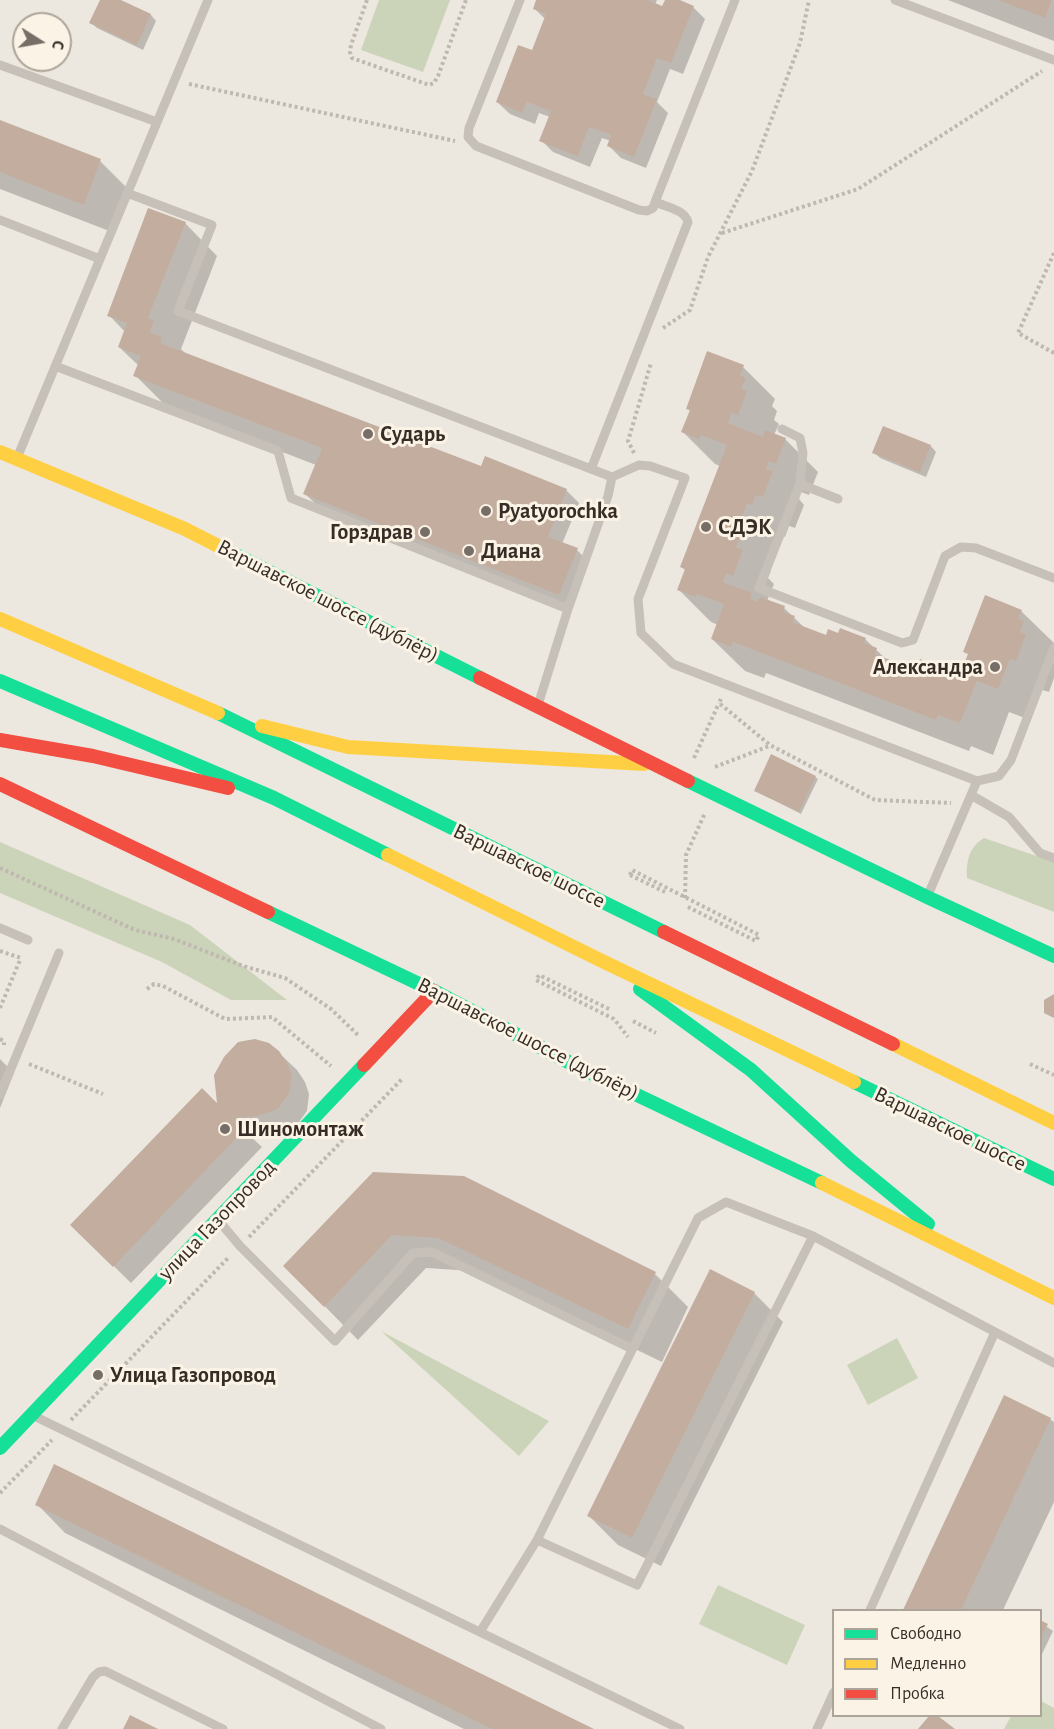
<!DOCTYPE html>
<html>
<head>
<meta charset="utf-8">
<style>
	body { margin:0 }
	#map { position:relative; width:1054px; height:1729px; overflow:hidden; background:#ede8df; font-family:"Alegreya Sans",sans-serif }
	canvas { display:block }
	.legend { position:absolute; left:832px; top:1609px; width:210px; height:108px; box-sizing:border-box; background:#fbf3e5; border:2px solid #ada499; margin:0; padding:8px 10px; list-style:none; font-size:18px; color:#372d26 }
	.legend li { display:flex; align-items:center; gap:12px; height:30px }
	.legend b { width:30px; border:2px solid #ada499 }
	.north { position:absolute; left:12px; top:12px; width:60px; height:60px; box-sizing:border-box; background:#fbf3e5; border:2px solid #ada499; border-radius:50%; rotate:101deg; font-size:16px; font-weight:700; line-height:24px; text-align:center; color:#372d26 }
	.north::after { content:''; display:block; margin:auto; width:21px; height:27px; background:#776e67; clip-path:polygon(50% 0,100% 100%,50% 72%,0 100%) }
</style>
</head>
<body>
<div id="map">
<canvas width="1054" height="1729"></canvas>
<ul class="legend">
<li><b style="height:8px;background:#16e098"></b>Свободно</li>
<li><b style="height:8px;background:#ffcf43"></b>Медленно</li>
<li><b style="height:8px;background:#f24e42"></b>Пробка</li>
</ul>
<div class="north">С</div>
</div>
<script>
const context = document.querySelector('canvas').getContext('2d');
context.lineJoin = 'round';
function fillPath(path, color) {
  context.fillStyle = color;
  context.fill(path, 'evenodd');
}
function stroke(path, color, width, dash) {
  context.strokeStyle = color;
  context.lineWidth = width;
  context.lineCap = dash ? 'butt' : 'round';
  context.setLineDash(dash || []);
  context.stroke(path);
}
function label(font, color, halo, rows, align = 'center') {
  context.font = font + ' "Alegreya Sans",sans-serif';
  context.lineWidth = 6;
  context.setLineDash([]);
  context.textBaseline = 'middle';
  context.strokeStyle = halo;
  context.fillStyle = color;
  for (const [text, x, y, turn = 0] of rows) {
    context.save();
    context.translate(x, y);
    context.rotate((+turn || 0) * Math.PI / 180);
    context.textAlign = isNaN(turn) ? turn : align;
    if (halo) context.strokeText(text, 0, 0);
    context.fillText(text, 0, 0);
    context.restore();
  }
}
fillPath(new Path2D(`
	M 379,0 L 450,0 L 423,72 L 361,50 Z
	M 984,838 L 1054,862 L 1054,912 L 967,878 C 966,861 969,847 984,838 Z
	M 0,842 L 190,925 L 287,1000 L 231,1000 L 162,962 L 0,893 Z
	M 381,1331 L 549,1421 L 519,1456 Z
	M 897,1338 L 918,1378 L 868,1405 L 847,1365 Z
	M 718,1585 L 805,1625 L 787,1665 L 699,1624 Z
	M 1041,1701 L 1054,1708 L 1054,1729 L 1004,1729 L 1011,1716 L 1040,1716 Z`), '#cbd4b8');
fillPath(new Path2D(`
	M 101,0 L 118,0 L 151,15 L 156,21 L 143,50 L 97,28 L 91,22 Z
	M 538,0 L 657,0 L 655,5 L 663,8 L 666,0 L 675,0 L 693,7 L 705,19 L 683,74 L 670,69 L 657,102 L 668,113 L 646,168 L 621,158 L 609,146 L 611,141 L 602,138 L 590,167 L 553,152 L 541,140 L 550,117 L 539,113 L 535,124 L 510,114 L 497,102 L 533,52 L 546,20 L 534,8 Z
	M 948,0 L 1054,0 L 1054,41 Z
	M 0,122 L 100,161 L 129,190 L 112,232 L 0,189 Z
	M 185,223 L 217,256 L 181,349 L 186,354 L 482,468 L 566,490 L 579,503 L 562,544 L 577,550 L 589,562 L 572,607 L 318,506 L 305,494 L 316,465 L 168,408 L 135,375 L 139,366 L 119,347 L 125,332 L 109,315 Z
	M 743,367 L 775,399 L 772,406 L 777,411 L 774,420 L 779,424 L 774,435 L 785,439 L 818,472 L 809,495 L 801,492 L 799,499 L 804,505 L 795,528 L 789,526 L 785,537 L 780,535 L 767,567 L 771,571 L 768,578 L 774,584 L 767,601 L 784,608 L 806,629 L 826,637 L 839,635 L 865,639 L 888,661 L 906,668 L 961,676 L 969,655 L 965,651 L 1021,611 L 1054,643 L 1051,650 L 1054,664 L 1054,678 L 1049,692 L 1042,690 L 1030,720 L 1009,712 L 993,755 L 971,746 L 969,751 L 766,673 L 764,678 L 745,671 L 712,639 L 718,625 L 711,622 L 679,590 L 686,571 L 682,567 L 720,466 L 715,464 L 683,432 L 691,412 L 687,408 Z
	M 884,428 L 931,446 L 936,452 L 926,477 L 880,458 L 874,452 Z
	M 815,777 L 818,779 L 801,814 L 756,791 Z
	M 278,1052 L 297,1070 L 305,1082 L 309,1094 L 307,1111 L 296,1126 L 275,1134 L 249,1135 L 262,1147 L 131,1283 L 72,1225 L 219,1107 Z
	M 0,1059 L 14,1073 L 0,1108 Z
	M 373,1174 L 655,1274 L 688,1307 L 662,1362 L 473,1271 L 426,1268 L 358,1340 L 285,1266 Z
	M 754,1293 L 783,1322 L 661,1566 L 618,1545 L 589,1516 Z
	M 1004,1397 L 1050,1419 L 1054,1422 L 1054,1502 L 1003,1610 L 905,1610 Z
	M 37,1504 L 590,1729 L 464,1729 L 65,1533 Z
	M 1040,1622 L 1053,1631 L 1042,1654 L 1040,1654 Z`), '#0003');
fillPath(new Path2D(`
	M 100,0 L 121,0 L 151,14 L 137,45 L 89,23 Z
	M 536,0 L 648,0 L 662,6 L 665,0 L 680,0 L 694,6 L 671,63 L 657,58 L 643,94 L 657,99 L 634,157 L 607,146 L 611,135 L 589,127 L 578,156 L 556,148 L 539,141 L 551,111 L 527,102 L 522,113 L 496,102 L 518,45 L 532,50 L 546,14 L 533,9 Z
	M 998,0 L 1052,0 L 1045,18 Z
	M 0,120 L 101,159 L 84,205 L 0,172 Z
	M 148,208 L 186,222 L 148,318 L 154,320 L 150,332 L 162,337 L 160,343 L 481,466 L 485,456 L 567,489 L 548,537 L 578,548 L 559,595 L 303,494 L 322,448 L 133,376 L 141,356 L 118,347 L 127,323 L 107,316 Z
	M 707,351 L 744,365 L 740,375 L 746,378 L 741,389 L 747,391 L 738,415 L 732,413 L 728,423 L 763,437 L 765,430 L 786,438 L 776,464 L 769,461 L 766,469 L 773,471 L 763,497 L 756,495 L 752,505 L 747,504 L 735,535 L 740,537 L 736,547 L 743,550 L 733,576 L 726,573 L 723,582 L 752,593 L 750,599 L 758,602 L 760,597 L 785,606 L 783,612 L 795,616 L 792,622 L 826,635 L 828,629 L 838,633 L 840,628 L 866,638 L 864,643 L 877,648 L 875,654 L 905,666 L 908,660 L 918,663 L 920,659 L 960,674 L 968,654 L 963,652 L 985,595 L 1022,610 L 1018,619 L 1024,621 L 1020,632 L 1026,634 L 1016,661 L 1010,659 L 998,689 L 977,681 L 960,723 L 938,715 L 936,720 L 733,642 L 731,647 L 711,639 L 724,604 L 697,594 L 696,597 L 677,590 L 685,569 L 680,567 L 727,445 L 701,435 L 699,439 L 681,432 L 690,410 L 686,409 Z
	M 883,426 L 931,445 L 920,472 L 872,453 Z
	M 771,754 L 816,776 L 799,812 L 754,791 Z
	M 1054,994 L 1054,1018 L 1044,1013 L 1044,1000 Z
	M 255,1039 L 269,1043 L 279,1051 L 287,1063 L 292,1075 L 289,1093 L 278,1109 L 257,1116 L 234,1118 L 245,1129 L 113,1267 L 70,1225 L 202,1088 L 217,1103 L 214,1075 L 224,1057 L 238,1042 Z
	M 373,1172 L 464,1176 L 656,1272 L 628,1329 L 438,1238 L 392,1235 L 324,1307 L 283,1266 Z
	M 710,1269 L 755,1292 L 632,1538 L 587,1516 Z
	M 1004,1395 L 1051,1418 L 961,1610 L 903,1610 Z
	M 54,1464 L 594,1729 L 492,1729 L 35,1505 Z
	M 1040,1620 L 1048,1624 L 1040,1640 Z
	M 130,1715 L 158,1729 L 123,1729 Z
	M 929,1716 L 938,1716 L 955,1729 L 918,1729 Z`), '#c2ad9f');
stroke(new Path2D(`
	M 367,0 L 351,45 L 350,52 L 352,58 L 429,85 L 434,83 L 438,76 L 466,0
	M 189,84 L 455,141
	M 722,233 L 858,189 L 1042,71
	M 1054,253 L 1018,333 L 1054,353
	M 663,328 L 690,310 L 708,257 L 752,171 L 800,43 L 809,0
	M 634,453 L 628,441 L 651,363
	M 721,699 L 719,703 L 770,745 L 875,800 L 951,803
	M 694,758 L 719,703
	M 715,767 L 769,746
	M 0,868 L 135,930 L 174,939 L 243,966 L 285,978 L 331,1009 L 359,1036
	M 630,875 L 632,870 L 759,935 L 756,941 L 688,907
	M 630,875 L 665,892
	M 685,898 L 686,855 L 705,813
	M 0,951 L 21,958
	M 147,989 L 154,984 L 163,986 L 225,1019 L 272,1017 L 331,1066
	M 0,1008 L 20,960
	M 609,1009 L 539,975 L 536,980 L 614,1019 L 628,1037
	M 633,1021 L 656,1033
	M 0,1039 L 4,1041 L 4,1045
	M 29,1064 L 103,1094
	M 1030,1064 L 1054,1075
	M 249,1237 L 402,1079
	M 71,1420 L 229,1257
	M 0,1493 L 52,1440`), '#bfb8b0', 4, [3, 3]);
stroke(new Path2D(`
	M 520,0 L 469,128 L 468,137 L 476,146 L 639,210 L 647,211 L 653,208 L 655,202 L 735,0
	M 895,0 L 1054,60
	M 0,65 L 157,122
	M 127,193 L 212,225 L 178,311 L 612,477 L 639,465 L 650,466 L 685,478 L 638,599 L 641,633 L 673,664 L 977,781 L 928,895
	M 0,220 L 100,259
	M 55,366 L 278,451 L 291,498 L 568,609 L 538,705
	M 782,429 L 800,438 L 803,453 L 800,484
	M 17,458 L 208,0
	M 591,469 L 688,222 C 685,210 667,207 655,202
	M 838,499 L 800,484 L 759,588 L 902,643 L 913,640 L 945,556 L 961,547 L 976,548 L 1054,578
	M 568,609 L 608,496 L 612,477
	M 977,781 L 999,776 L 1011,760 L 1054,648
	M 971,795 L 1009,817 L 1040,853 L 1054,858
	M 0,928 L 28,940
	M 0,1095 L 59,953
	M 219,1221 L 240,1246 L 335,1341 L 413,1253 L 432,1252 L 632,1349
	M 34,1416 L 680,1729
	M 0,1529 L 381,1729
	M 537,1540 L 637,1585 L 813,1236
	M 870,1610 L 995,1332
	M 480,1632 L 537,1540 L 698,1218 L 726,1202 L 813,1236 L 1054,1363
	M 62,1729 L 93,1677 L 99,1672 L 105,1671 L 223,1729
	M 817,1729 L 834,1692`), '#c6c0b8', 9);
stroke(new Path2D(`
	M 228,551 L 480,678
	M 0,681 L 274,798 L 388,855
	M 218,713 L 664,932
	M 688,781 L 927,897 L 1054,956
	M 268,912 L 434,991 L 576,1066 L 822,1183
	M 640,989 L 751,1070 L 851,1161 L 928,1224
	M 854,1082 L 1054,1179
	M 0,1448 L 364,1065`), '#16e098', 14);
stroke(new Path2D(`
	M 0,452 L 185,529 L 228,551
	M 0,619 L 218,713
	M 262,726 L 348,747 L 644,764
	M 388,855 L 600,960 L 854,1082
	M 893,1044 L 1054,1123
	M 822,1183 L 1054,1298`), '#ffcf43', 14);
stroke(new Path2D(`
	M 480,678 L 688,781
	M 0,740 L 93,756 L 228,788
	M 0,784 L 268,912
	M 664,932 L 893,1044
	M 364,1065 L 434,991`), '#f24e42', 14);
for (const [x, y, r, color] of [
	[368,434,6,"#776e67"],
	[486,511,6,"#776e67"],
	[706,527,6,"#776e67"],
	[425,532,6,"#776e67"],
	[469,551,6,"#776e67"],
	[995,667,6,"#776e67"],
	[225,1129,6,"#776e67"],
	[98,1375,6,"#776e67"]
]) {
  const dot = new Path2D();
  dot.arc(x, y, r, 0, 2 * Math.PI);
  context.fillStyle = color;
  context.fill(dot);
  stroke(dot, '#fbf3e5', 2);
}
label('bold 22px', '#372d26', '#fbf3e5', [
	["Сударь",380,434],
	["Pyatyorochka",498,511],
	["СДЭК",718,527],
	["Горздрав",413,532,"right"],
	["Диана",481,551],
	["Александра",983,667,"right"],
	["Шиномонтаж",237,1129],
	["Улица Газопровод",110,1375]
], 'left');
label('22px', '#372d26', '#fbf3e5', [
	["Варшавское шоссе (дублёр)",328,601,27],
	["Варшавское шоссе",529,866,26],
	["Варшавское шоссе (дублёр)",528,1039,27],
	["Варшавское шоссе",950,1129,26],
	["улица Газопровод",217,1220,-46]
]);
</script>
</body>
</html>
